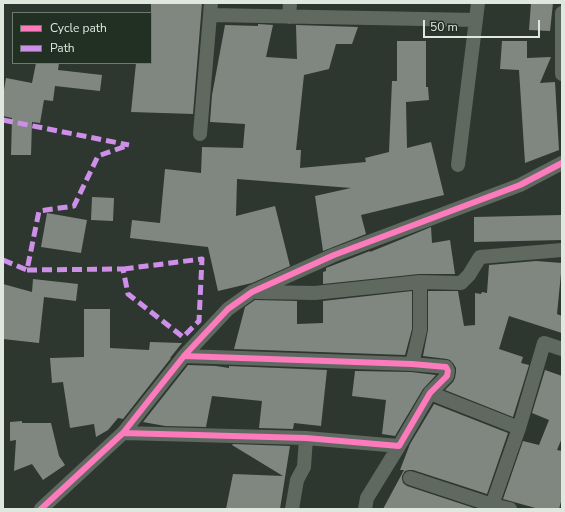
<!DOCTYPE html>
<html>
<head>
<meta charset="utf-8">
<style>
	body { margin:0 }
	#map { position:relative; width:565px; height:512px; overflow:hidden; background:#2e3630; font-family:"Nunito Sans",sans-serif }
	canvas { display:block }
	.frame { position:absolute; inset:0; border:4px solid #dfe8df; pointer-events:none }
	.legend { position:absolute; left:12px; top:12px; width:140px; height:52px; box-sizing:border-box; background:#223023; border:1px solid #6e7a6e; margin:0; padding:5px 7px; list-style:none; font-size:12px; color:#dfe8df }
	.legend li { display:flex; align-items:center; gap:8px; height:20px }
	.legend b { width:20px; border:1px solid #6e7a6e }
	.scale { position:absolute; left:423px; top:20px; width:117px; height:18px; box-sizing:border-box; border:2px solid #dfe8df; border-top:0; padding-left:5px; font-size:12px; line-height:14px; white-space:nowrap; color:#dfe8df; -webkit-text-stroke:3px #223023; paint-order:stroke }
</style>
</head>
<body>
<div id="map">
<canvas width="565" height="512"></canvas>
<div class="frame"></div>
<ul class="legend">
<li><b style="height:5px;background:#fd7abc"></b>Cycle path</li>
<li><b style="height:5px;background:#ce8fe9"></b>Path</li>
</ul>
<div class="scale">50 m</div>
</div>
<script>
const context = document.querySelector('canvas').getContext('2d');
context.lineJoin = 'round';
function fillPath(path, color) {
  context.fillStyle = color;
  context.fill(path, 'evenodd');
}
function stroke(path, color, width, dash) {
  context.strokeStyle = color;
  context.lineWidth = width;
  context.lineCap = dash ? 'butt' : 'round';
  context.setLineDash(dash || []);
  context.stroke(path);
}
fillPath(new Path2D(`
	M 151,3 L 202,3 L 193,114 L 131,112 L 136,63 L 151,63 Z
	M 531,3 L 553,3 L 550,31 L 529,30 Z
	M 258,24 L 273,25 L 266,57 L 297,59 L 296,25 L 358,27 L 352,44 L 336,44 L 329,69 L 304,75 L 296,150 L 301,150 L 300,168 L 366,162 L 365,158 L 389,152 L 392,81 L 397,81 L 397,41 L 426,41 L 426,87 L 428,87 L 429,100 L 406,102 L 407,148 L 431,142 L 444,195 L 361,215 L 366,234 L 323,251 L 315,196 L 351,188 L 237,179 L 236,216 L 275,206 L 290,266 L 252,283 L 218,291 L 208,247 L 130,238 L 132,220 L 160,223 L 165,169 L 201,173 L 202,147 L 243,148 L 245,124 L 210,122 L 212,95 L 225,25 L 258,26 Z
	M 502,41 L 527,41 L 527,58 L 551,57 L 540,83 L 555,82 L 559,150 L 525,163 L 519,70 L 500,69 Z
	M 36,63 L 59,63 L 58,70 L 102,75 L 100,91 L 55,86 L 53,101 L 44,100 L 40,123 L 32,122 L 31,155 L 11,155 L 12,118 L 3,116 L 3,96 L 6,78 L 32,83 Z
	M 92,197 L 114,198 L 113,221 L 91,220 Z
	M 47,213 L 87,220 L 81,253 L 41,247 Z
	M 562,215 L 562,240 L 474,242 L 474,217 Z
	M 431,227 L 432,243 L 450,240 L 455,274 L 419,274 L 323,284 L 323,272 L 326,271 L 326,268 L 370,251 L 370,252 L 402,239 Z
	M 536,261 L 562,263 L 557,314 L 562,316 L 562,333 L 509,316 L 499,349 L 523,357 L 521,363 L 529,365 L 513,417 L 445,390 L 453,382 L 455,378 L 456,372 L 456,368 L 453,363 L 450,360 L 447,359 L 423,356 L 428,330 L 428,291 L 458,291 L 464,326 L 475,325 L 475,293 L 481,294 L 482,292 L 487,293 L 489,265 Z
	M 33,279 L 78,284 L 76,301 L 44,297 L 39,343 L 3,339 L 3,284 L 32,292 Z
	M 412,291 L 412,329 L 405,355 L 234,349 L 245,307 L 255,300 L 297,301 L 297,324 L 323,323 L 323,301 Z
	M 84,309 L 110,309 L 110,348 L 149,350 L 150,342 L 182,343 L 170,358 L 171,358 L 123,419 L 118,418 L 108,430 L 96,437 L 94,424 L 70,428 L 63,382 L 52,383 L 50,358 L 84,357 Z
	M 188,365 L 216,366 L 229,368 L 229,366 L 327,370 L 321,426 L 294,423 L 293,429 L 259,428 L 262,401 L 212,396 L 206,427 L 165,426 L 143,422 Z
	M 545,370 L 562,376 L 562,386 L 560,394 L 561,390 L 562,390 L 562,438 L 557,450 L 562,451 L 562,498 L 559,509 L 539,509 L 503,499 L 523,441 L 539,445 L 549,420 L 532,413 Z
	M 355,371 L 411,372 L 436,375 L 423,389 L 395,436 L 382,434 L 386,400 L 352,396 Z
	M 434,404 L 508,433 L 487,494 L 413,470 L 409,470 L 405,471 L 402,476 L 402,479 L 403,483 L 407,486 L 477,509 L 383,509 L 404,470 L 400,470 L 410,444 Z
	M 22,421 L 22,423 L 51,423 L 59,456 L 65,465 L 43,480 L 32,464 L 14,471 L 16,440 L 10,441 L 10,422 Z
	M 233,444 L 290,446 L 280,509 L 226,509 L 233,474 L 283,476 L 232,445 Z`), '#808781');
stroke(new Path2D(`
	M 562,13 L 562,74
	M 210,15 L 476,20
	M 289,17 L 290,3
	M 200,134 L 211,3
	M 458,165 L 478,3
	M 420,282 L 461,283 L 469,275 L 480,257 L 562,250
	M 256,292 L 315,293 L 420,282 L 420,330 L 412,364
	M 519,428 L 544,343 L 562,349
	M 123,433 L 306,438 L 399,446 L 430,393 L 447,376 L 448,371 L 446,367 L 412,364 L 184,356
	M 410,478 L 492,505 L 519,428 L 430,393
	M 492,505 L 510,509
	M 41,509 L 123,433 L 184,356 L 228,309 L 252,292 L 334,255 L 520,185 L 562,163
	M 292,509 L 297,480 L 304,467 L 306,438
	M 365,509 L 367,498 L 399,446`), '#5f6960', 14);
stroke(new Path2D(`
	M 3,120 L 129,145
	M 3,260 L 27,270 L 39,211 L 74,206 L 98,156 L 129,145
	M 27,270 L 123,269 L 128,294 L 183,337 L 199,321 L 202,259 L 123,269`), '#ce8fe9', 5, [10, 5]);
stroke(new Path2D(`
	M 123,433 L 306,438 L 399,446 L 430,393 L 447,376 L 448,371 L 446,367 L 412,364 L 184,356
	M 41,509 L 123,433 L 184,356 L 228,309 L 252,292 L 334,255 L 520,185 L 562,163`), '#fd7abc', 6);
</script>
</body>
</html>
